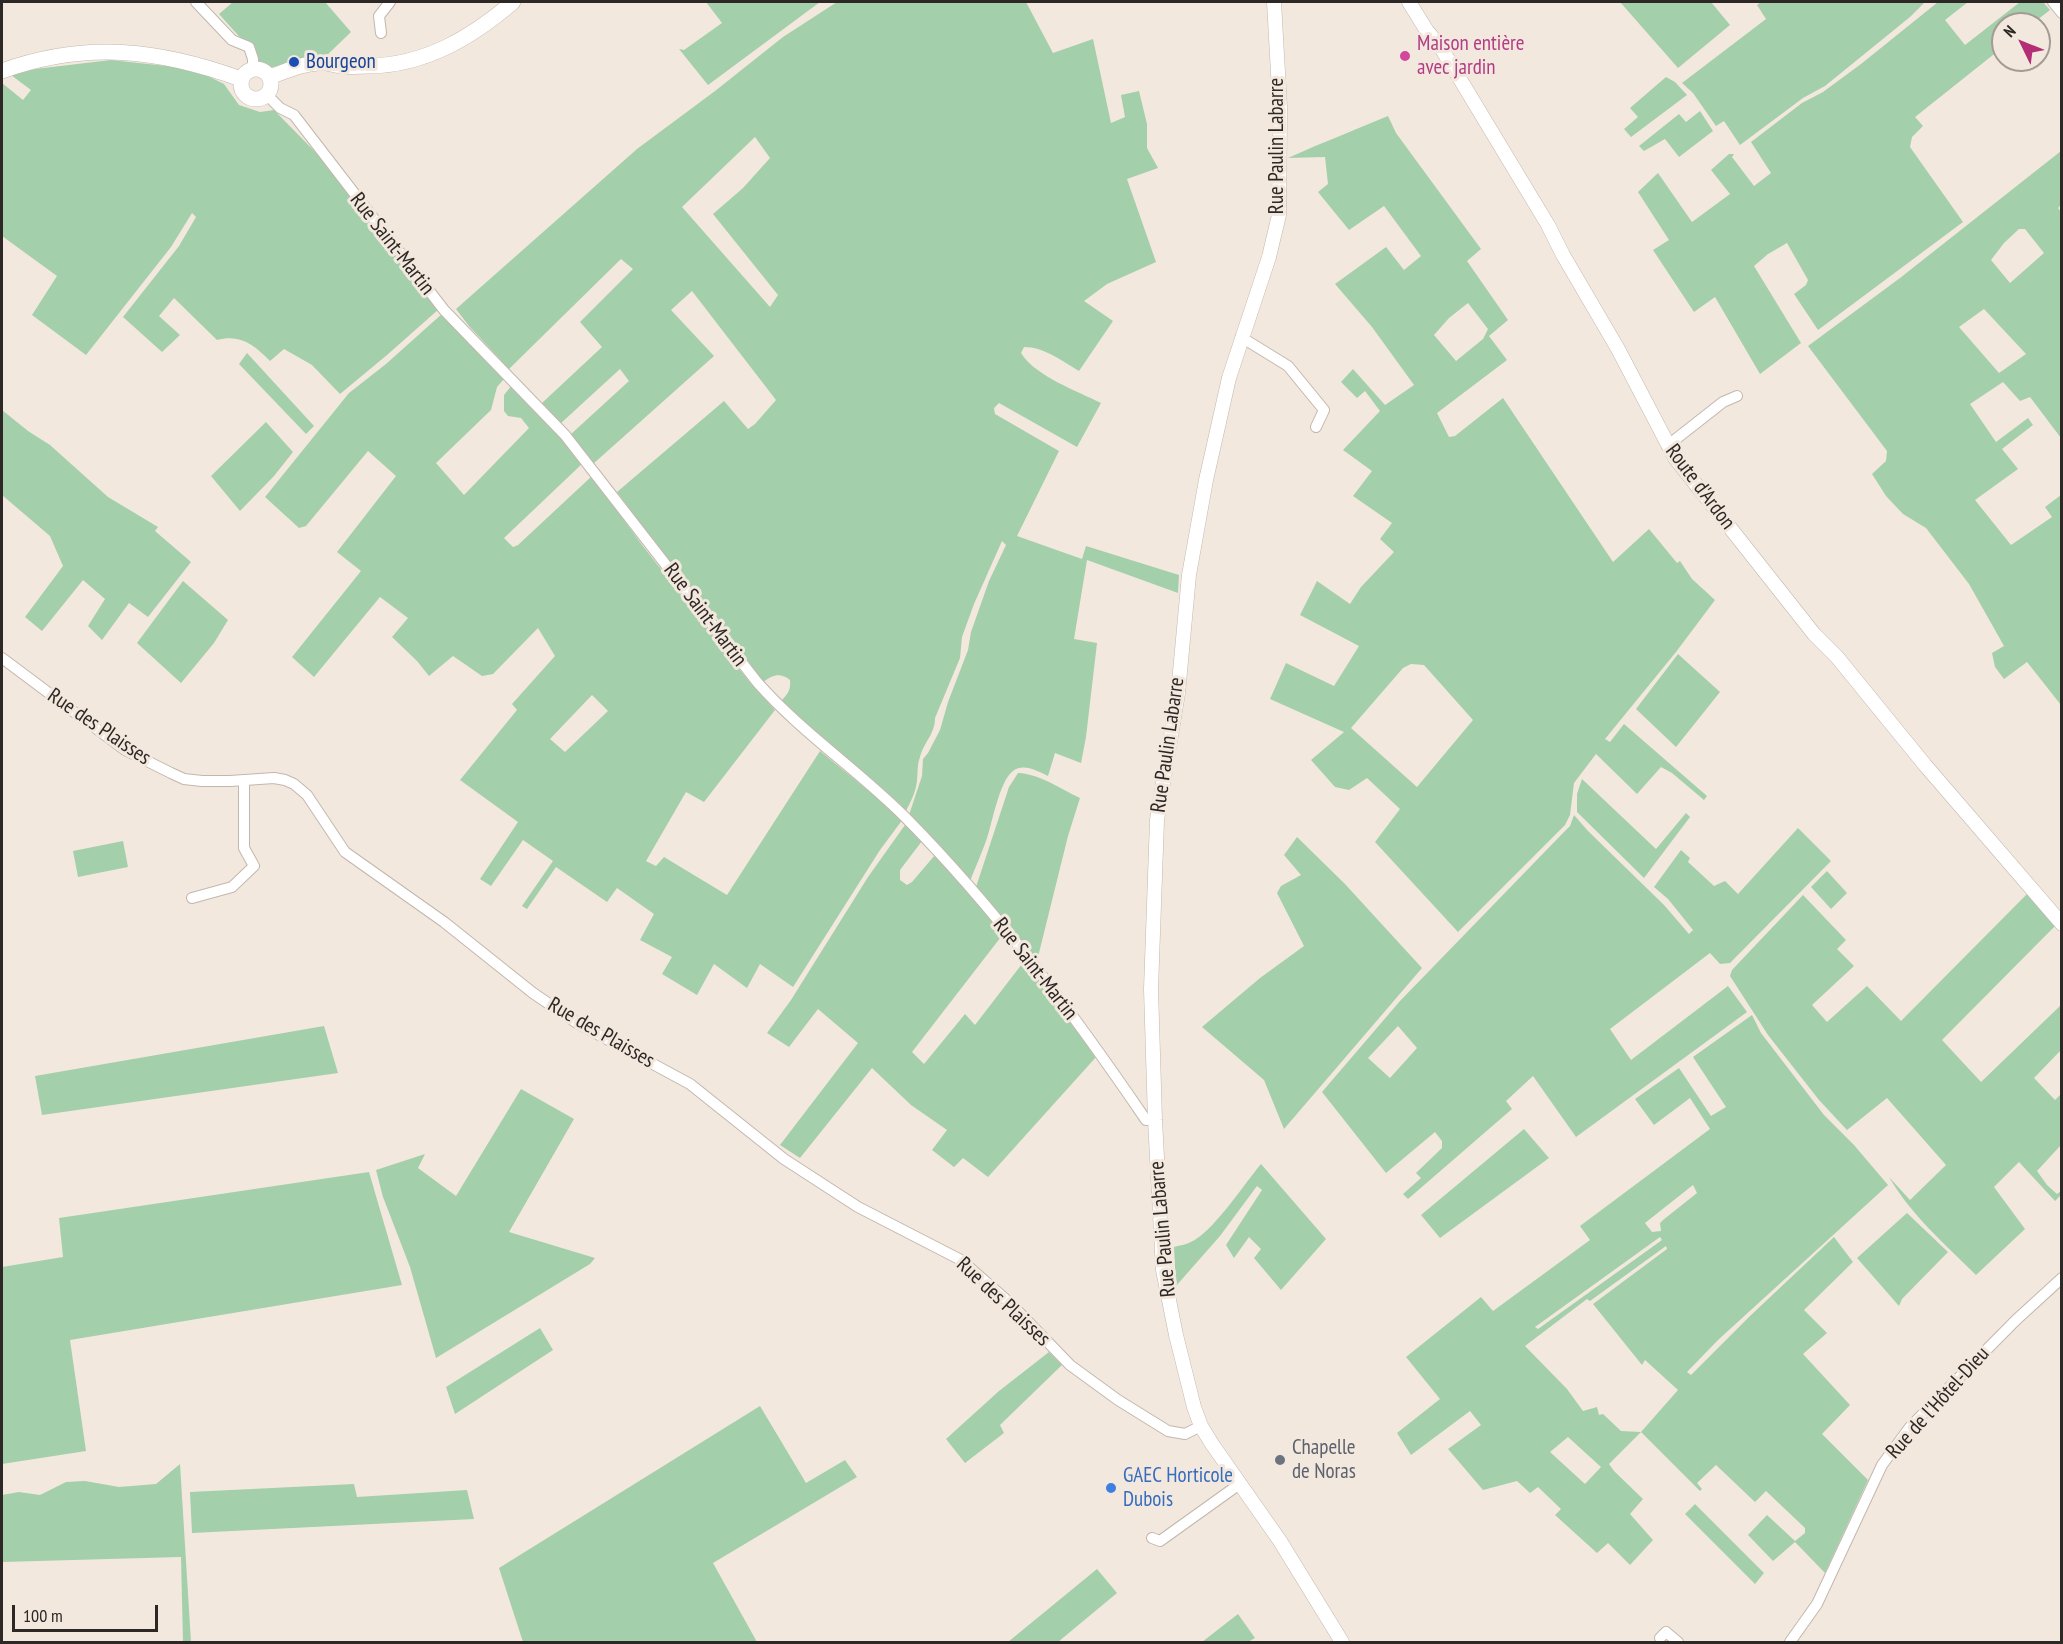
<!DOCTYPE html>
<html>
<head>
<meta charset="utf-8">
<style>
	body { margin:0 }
	#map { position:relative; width:2063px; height:1644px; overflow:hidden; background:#f3e8de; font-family:"PT Sans Narrow",sans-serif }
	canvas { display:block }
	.frame { position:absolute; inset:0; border:3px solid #2d2825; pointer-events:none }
	.north { position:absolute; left:1991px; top:12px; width:60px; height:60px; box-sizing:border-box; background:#f3e8de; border:2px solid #a49b94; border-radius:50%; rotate:313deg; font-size:16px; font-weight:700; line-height:24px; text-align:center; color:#2d2825 }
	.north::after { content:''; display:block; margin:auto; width:21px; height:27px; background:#b32e74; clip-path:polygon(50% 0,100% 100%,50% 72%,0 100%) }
	.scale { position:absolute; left:12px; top:1605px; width:146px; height:27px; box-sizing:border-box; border:3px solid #2d2825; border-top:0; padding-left:8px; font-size:18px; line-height:21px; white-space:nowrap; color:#2d2825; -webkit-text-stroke:4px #f3e8de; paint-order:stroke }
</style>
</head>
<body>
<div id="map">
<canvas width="2063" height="1644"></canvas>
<div class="frame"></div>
<div class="north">N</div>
<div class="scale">100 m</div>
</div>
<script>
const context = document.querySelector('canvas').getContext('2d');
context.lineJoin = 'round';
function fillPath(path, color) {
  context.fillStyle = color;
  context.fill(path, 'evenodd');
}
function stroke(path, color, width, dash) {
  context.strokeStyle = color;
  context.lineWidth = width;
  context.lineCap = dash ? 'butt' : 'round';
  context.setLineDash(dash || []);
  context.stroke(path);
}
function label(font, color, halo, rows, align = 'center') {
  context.font = font + ' "PT Sans Narrow",sans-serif';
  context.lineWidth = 6;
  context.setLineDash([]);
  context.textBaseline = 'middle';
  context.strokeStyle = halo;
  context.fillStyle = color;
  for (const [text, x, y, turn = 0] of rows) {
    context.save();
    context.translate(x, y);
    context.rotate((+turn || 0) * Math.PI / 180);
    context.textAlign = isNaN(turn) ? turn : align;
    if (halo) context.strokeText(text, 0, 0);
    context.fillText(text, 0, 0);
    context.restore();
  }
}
fillPath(new Path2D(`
	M 233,2 L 325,2 L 351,32 L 322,60 L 266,68 L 253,63 L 245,43 L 219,14 Z
	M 706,2 L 820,2 L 708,85 L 679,49 L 684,50 L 722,23 Z
	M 837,2 L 1026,2 L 1053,53 L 1093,39 L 1111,123 L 1125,117 L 1121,95 L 1139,91 L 1147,124 L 1147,148 L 1158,168 L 1127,179 L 1156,262 L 1107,284 L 1084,301 L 1113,321 L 1079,371 C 1062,361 1044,347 1024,347 L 1021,353 C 1035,376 1077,391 1101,403 L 1077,447 L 999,403 L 994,408 L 995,414 L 1059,451 L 1017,536 L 1082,559 L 1086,546 L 1179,575 L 1178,593 L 1087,560 L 1074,639 L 1097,643 L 1086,737 L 1081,763 L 1055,753 L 1048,776 C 1037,771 1024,763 1013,771 C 999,781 992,825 986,841 C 981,855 975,868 970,881 L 909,815 L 922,776 L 923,759 L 928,753 L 940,730 L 948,702 L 968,650 L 971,632 L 989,581 L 1006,545 L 1002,541 L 974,604 L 962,637 L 960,658 L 935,718 C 935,734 924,742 920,757 C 917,765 918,772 917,780 C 916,792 911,801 906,811 L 780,702 C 788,694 791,690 790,680 C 780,672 773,675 763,682 L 715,615 L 690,590 L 617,492 L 724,401 L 748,429 L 755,424 L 776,400 L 692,291 L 671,310 L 714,356 L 593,464 L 570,435 L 629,381 L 620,369 L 560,424 L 542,403 L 602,347 L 580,322 L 633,269 L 621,259 L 509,369 L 469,326 L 456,309 L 637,149 L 715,91 L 783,37 ZM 755,137 L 770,158 L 743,188 L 713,214 L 778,295 L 770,307 L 682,207 Z
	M 1620,2 L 1711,2 L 1730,25 L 1678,68 Z
	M 1761,2 L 1925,2 L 1910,17 L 1825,86 L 1803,98 L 1740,145 L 1724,121 L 1716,126 L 1693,93 L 1682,83 L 1766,19 L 1757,5 Z
	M 1938,2 L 1968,2 L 1945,20 L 1965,45 L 2020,2 L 2043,2 L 2050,10 L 2032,24 L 2003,24 L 2003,47 L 1915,117 L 1923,126 L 1912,137 L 1910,147 L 1963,222 L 1818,330 L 1794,294 L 1806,285 L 1808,280 L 1787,243 L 1768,254 L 1754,266 L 1801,343 L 1760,374 L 1715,297 L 1694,312 L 1653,250 L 1669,240 L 1638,192 L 1658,173 L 1692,222 L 1730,194 L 1711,170 L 1729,154 L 1734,154 L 1732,157 L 1754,186 L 1771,173 L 1751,142 L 1802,103 L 1823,92 L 1861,64 Z
	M 111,60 L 176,67 L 206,75 L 224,84 L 239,105 L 260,112 L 274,110 L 326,163 L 439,309 L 387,355 L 340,394 L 312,365 L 284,349 L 270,361 C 254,345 241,334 217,340 L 174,298 L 159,316 L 180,335 L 162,352 L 123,317 L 179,246 L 196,217 L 192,213 L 171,247 L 86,355 L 32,315 L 57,276 L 2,236 L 2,83 L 23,100 L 31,90 L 11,75 L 27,70 Z
	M 1666,77 L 1675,82 L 1687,95 L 1631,137 L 1624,129 L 1638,117 L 1630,108 Z
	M 1700,111 L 1713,131 L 1679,157 L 1665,139 L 1644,151 L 1639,146 L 1679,114 L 1686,122 Z
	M 1388,116 L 1396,133 L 1481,249 L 1467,261 L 1508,320 L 1489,336 L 1507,360 L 1437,413 L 1449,437 L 1455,436 L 1503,398 L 1613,562 L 1649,529 L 1677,563 L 1680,561 L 1692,579 L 1715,600 L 1676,652 L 1605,739 L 1610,742 L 1624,724 L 1707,796 L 1704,800 L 1672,773 L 1661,767 L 1637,794 L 1596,754 L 1574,783 L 1570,815 L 1565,825 L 1458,932 L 1375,842 L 1400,809 L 1367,778 L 1349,790 L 1335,787 L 1311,760 L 1344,732 L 1270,699 L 1286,663 L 1334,686 L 1359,646 L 1300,615 L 1317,581 L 1350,604 L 1361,587 L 1394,552 L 1380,539 L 1392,523 L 1353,496 L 1372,471 L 1343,450 L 1380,411 L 1365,391 L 1357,398 L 1341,382 L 1353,369 L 1385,405 L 1414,385 L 1372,327 L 1335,284 L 1386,247 L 1404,270 L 1421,256 L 1384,206 L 1349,230 L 1318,192 L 1328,184 L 1325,157 L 1288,158 C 1321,143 1355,130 1388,116 ZM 1468,303 L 1488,329 L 1483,339 L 1456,361 L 1434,335 L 1449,318 ZM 1411,664 L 1424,665 L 1473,720 L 1417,787 L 1351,728 L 1403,668 Z
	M 2061,151 L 2061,205 L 2058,208 L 2062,213 L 2061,438 L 2030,397 L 2020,401 L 2003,382 L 1970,404 L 1996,442 L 2028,418 L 2033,425 L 2002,449 L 2018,469 L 1975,500 L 2011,545 L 2052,517 L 2045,507 L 2061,495 L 2061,705 L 2027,662 L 2004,679 L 1995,667 L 1992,653 L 2004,646 L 1969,584 L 1926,528 L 1903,514 L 1886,496 L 1872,474 L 1886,461 L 1887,451 L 1808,346 L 1900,278 ZM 2019,229 L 2025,229 L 2044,253 L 2010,283 L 1991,260 L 2004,243 ZM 1984,309 L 2026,354 L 1999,373 L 1959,327 Z
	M 443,313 L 504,379 L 497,387 L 491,410 L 436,463 L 464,495 L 529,428 L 521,418 L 508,416 L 504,411 L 504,395 L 512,385 L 583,463 L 504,538 L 513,547 L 518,545 L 592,476 L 642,545 L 751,684 L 775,710 L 704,802 L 686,792 L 646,861 L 656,866 L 664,857 L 727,895 L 820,751 L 903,819 L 880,850 L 793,987 L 760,964 L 747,988 L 714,964 L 697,995 L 662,974 L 672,957 L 640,940 L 654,914 L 617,888 L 607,902 L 556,867 L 527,909 L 522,906 L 553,861 L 523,840 L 491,886 L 480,879 L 518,822 L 460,780 L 517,710 L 512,704 L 555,656 L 538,628 L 493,674 L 482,676 L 453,656 L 429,676 L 417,661 L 392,637 L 408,618 L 380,597 L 314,677 L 292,657 L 361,571 L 337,552 L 396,476 L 368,451 L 306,526 L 299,528 L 265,497 L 349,393 L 386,364 ZM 592,695 L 608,711 L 565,752 L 550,739 Z
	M 247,353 L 314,426 L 306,434 L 239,364 Z
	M 2,410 L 28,431 L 50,445 L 108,497 L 158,527 L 155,531 L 191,562 L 148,617 L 129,603 L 102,640 L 88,626 L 105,599 L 83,580 L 42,631 L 25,617 L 63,566 L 50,536 L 2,495 Z
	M 266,422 L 293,452 L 274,476 L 240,511 L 211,476 Z
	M 183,581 L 228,620 L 214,643 L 181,683 L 137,643 Z
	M 1678,654 L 1720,692 L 1676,747 L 1636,709 Z
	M 1018,773 C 1040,774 1061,789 1080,798 L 1068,836 L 1037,961 L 976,887 L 1009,787 Z
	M 1582,779 L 1656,849 L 1686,813 L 1690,817 L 1644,878 L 1577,812 L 1577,794 Z
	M 1574,815 L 1588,831 L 1664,905 L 1689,934 L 1693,930 L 1668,899 L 1654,887 L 1681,850 L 1690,858 L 1688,862 L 1714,886 L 1725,881 L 1738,894 L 1798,828 L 1831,861 L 1730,963 L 1720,964 L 1710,953 L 1610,1029 L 1631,1060 L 1728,986 L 1747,1012 L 1576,1137 L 1533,1076 L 1506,1101 L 1512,1109 L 1408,1199 L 1403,1194 L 1421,1178 L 1416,1173 L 1442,1148 L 1442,1141 L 1435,1132 L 1386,1173 L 1322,1092 L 1400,1001 L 1563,833 L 1570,826 ZM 1398,1026 L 1417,1048 L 1390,1078 L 1368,1058 Z
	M 905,825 L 922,841 L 900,870 L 900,880 L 907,885 L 912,882 L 935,855 L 1004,933 L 912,1052 L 924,1064 L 965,1014 L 975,1025 L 1025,960 L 1097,1056 L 988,1177 L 963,1158 L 954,1167 L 932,1150 L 947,1130 L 911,1105 L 872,1068 L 800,1158 L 780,1145 L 858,1043 L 818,1009 L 789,1047 L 767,1033 L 791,1000 L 868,877 Z
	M 1297,837 L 1344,883 L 1422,968 L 1284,1129 L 1264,1080 L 1202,1027 L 1260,978 L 1304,946 L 1277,893 L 1281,886 L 1301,875 L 1284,855 Z
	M 123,841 L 128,867 L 78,877 L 73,851 Z
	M 1827,871 L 1847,893 L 1831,909 L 1811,887 Z
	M 2027,894 L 2055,926 L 1942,1040 L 1981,1082 L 2061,1005 L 2061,1050 L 2034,1078 L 2055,1100 L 2061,1094 L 2061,1145 L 2037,1171 L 2047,1185 L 2057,1194 L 2061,1191 L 2061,1195 L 2055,1201 L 2019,1162 L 1994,1187 L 2025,1229 L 1976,1275 C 1945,1244 1911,1215 1889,1177 L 1910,1200 L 1946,1165 L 1887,1098 L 1847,1130 L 1819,1100 L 1768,1035 L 1730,976 L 1732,970 L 1803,895 L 1846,940 L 1837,949 L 1854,966 L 1812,1005 L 1827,1022 L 1867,986 L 1901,1021 Z
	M 1752,1015 L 1761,1033 L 1824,1115 L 1854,1145 L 1888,1185 L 1718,1340 L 1687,1372 L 1691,1375 L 1750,1316 L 1834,1237 L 1853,1262 L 1804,1310 L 1827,1333 L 1803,1354 L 1850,1405 L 1822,1434 L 1868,1480 L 1825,1573 L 1795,1542 L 1773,1561 L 1748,1535 L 1767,1515 L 1795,1541 L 1805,1533 L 1805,1528 L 1766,1491 L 1755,1502 L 1716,1465 L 1697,1483 L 1702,1489 L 1700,1491 L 1641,1432 L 1609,1464 L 1614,1471 L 1643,1499 L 1630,1514 L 1653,1540 L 1630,1565 L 1608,1543 L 1597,1553 L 1555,1515 L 1561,1509 L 1538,1487 L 1530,1493 L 1517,1481 L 1483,1490 L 1448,1449 L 1481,1425 L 1470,1411 L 1411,1455 L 1397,1433 L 1440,1399 L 1406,1357 L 1481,1297 L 1493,1311 L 1590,1240 L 1580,1226 L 1710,1129 L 1690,1098 L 1654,1125 L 1635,1099 L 1679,1068 L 1711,1116 L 1726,1107 L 1693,1057 ZM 1693,1185 L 1697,1193 L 1663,1220 L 1660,1223 L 1661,1231 L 1652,1232 L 1645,1223 ZM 1660,1237 L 1662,1240 L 1538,1329 L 1535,1327 ZM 1666,1246 L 1667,1249 L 1593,1304 L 1642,1365 L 1645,1360 L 1678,1390 L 1641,1432 L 1621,1431 L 1603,1414 L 1599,1415 L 1597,1407 L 1583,1411 L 1567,1389 L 1525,1346 L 1587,1299 L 1590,1301 ZM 1568,1437 L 1601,1467 L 1585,1484 L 1550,1452 Z
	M 324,1026 L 338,1073 L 42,1115 L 35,1076 Z
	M 521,1089 L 574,1119 L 509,1232 L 595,1258 L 590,1264 L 436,1358 L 410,1267 L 383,1197 L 376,1170 L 425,1154 L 418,1168 L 456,1196 Z
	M 1524,1129 L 1549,1158 L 1440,1238 L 1421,1215 Z
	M 1261,1164 L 1326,1239 L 1281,1290 L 1254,1258 L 1261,1249 L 1249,1237 L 1234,1258 L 1226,1245 L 1262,1190 L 1257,1186 L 1220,1236 L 1176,1286 L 1174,1247 C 1182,1245 1189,1244 1196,1239 C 1216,1227 1245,1183 1261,1164 Z
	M 369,1172 L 402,1285 L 70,1340 L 86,1451 L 2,1464 L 2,1267 L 63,1257 L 59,1218 Z
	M 1907,1213 L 1948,1252 L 1902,1299 L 1899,1306 L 1857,1258 Z
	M 540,1328 L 553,1350 L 455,1414 L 446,1387 Z
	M 1049,1352 L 1062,1365 L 1000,1425 L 1004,1433 L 965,1463 L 946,1439 L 999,1391 Z
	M 760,1406 L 806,1483 L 845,1460 L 857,1477 L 713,1563 L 757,1642 L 523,1642 L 499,1568 Z
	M 180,1464 L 191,1642 L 183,1642 L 181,1557 L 2,1562 L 2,1495 L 19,1492 L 40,1495 L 66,1482 L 85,1481 L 119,1487 L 156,1484 Z
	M 354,1484 L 357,1497 L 467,1490 L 474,1519 L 192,1533 L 190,1492 Z
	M 1695,1504 L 1764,1573 L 1755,1584 L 1685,1514 Z
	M 1097,1569 L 1117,1593 L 1058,1642 L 1008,1642 Z
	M 1238,1614 L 1255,1638 L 1248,1642 L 1202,1642 Z`), '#a4cfab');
const minor = new Path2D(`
	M 196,2 L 232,40 L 249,47 L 253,59 L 253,69
	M 2053,2 L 2062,13
	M 381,33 L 379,16 L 390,2
	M 267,95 L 280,108 L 294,115 L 444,310 L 565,435 L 757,682 C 801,732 858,770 905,817 C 996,909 1073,1013 1146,1120 L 1155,1120
	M 1241,337 L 1288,366 L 1324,410 L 1316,427
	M 1667,446 L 1723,402 L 1737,396
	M 2,658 L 125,750 L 171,773 L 184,779 L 202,781 L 230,781 L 274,778 L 285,780 L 294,784 L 307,795 L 345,852 L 444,922 L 533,993 L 577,1023 L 690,1084 L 784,1159 L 858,1207 L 961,1260 L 1011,1304 L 1070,1365 L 1118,1400 L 1168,1431 L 1185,1434 L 1201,1426
	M 192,898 L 232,887 L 254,866 L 244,848 L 244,780
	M 1152,1538 L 1160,1541 L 1241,1483
	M 1660,1638 L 1666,1632 L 1678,1642
	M 1790,1642 L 1817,1604 L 1882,1465 L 1910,1427 L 2016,1320 L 2062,1278`);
const tertiary = new Path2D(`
	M 1274,2 L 1280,108 L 1279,215 L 1269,257 L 1229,378 L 1206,480 L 1189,575 L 1178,693 L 1157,820 L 1151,989 L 1155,1120 L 1163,1270 L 1176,1335 L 1194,1407 L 1201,1426 L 1212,1444 L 1280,1541 L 1342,1642
	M 1409,2 L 1427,31 L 1440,46 L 1548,225 L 1563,255 L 1618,349 L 1675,458 L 1814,634 L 1837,657 L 1925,765 L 2062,924`);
const secondary = new Path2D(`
	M241 84a15 15 0 1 1 30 0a15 15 0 1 1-30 0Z
	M 2,71 C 86,41 158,49 241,79
	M 270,77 C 286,71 301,64 318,63 C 326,62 333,65 341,66 C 350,67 360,66 369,66 C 425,65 471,38 513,2`);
stroke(minor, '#c2b7ad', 12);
stroke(tertiary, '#c2b7ad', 15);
stroke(secondary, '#c2b7ad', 16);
stroke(minor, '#fff', 10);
stroke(tertiary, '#fff', 14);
stroke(secondary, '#fff', 15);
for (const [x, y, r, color] of [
	[1405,56,6,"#d1479c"],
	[294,62,6,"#1a4fb4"],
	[1280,1460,6,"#6b7280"],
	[1111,1488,6,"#3f7fe0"]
]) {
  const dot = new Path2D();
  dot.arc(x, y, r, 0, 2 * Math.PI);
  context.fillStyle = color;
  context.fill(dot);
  stroke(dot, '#f3e8de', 2);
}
label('21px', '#b23c85', '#f3e8de', [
	["Maison entière",1417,44],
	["avec jardin",1417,68]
], 'left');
label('21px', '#164399', '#f3e8de', [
	["Bourgeon",306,62]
], 'left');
label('21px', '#2d2825', '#f3e8de', [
	["Rue Paulin Labarre",1277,146,-90],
	["Rue Saint-Martin",392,244,52],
	["Route d'Ardon",1700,487,53],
	["Rue Saint-Martin",705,615,53],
	["Rue des Plaisses",99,727,34],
	["Rue Paulin Labarre",1168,745,-82],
	["Rue Saint-Martin",1035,969,52],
	["Rue des Plaisses",601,1033,30],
	["Rue Paulin Labarre",1163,1229,-95],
	["Rue des Plaisses",1003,1302,43],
	["Rue de l'Hôtel-Dieu",1938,1403,-48]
]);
label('21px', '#5b616d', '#f3e8de', [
	["Chapelle",1292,1448],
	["de Noras",1292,1472]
], 'left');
label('21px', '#366cbe', '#f3e8de', [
	["GAEC Horticole",1123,1476],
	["Dubois",1123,1500]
], 'left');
</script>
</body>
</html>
